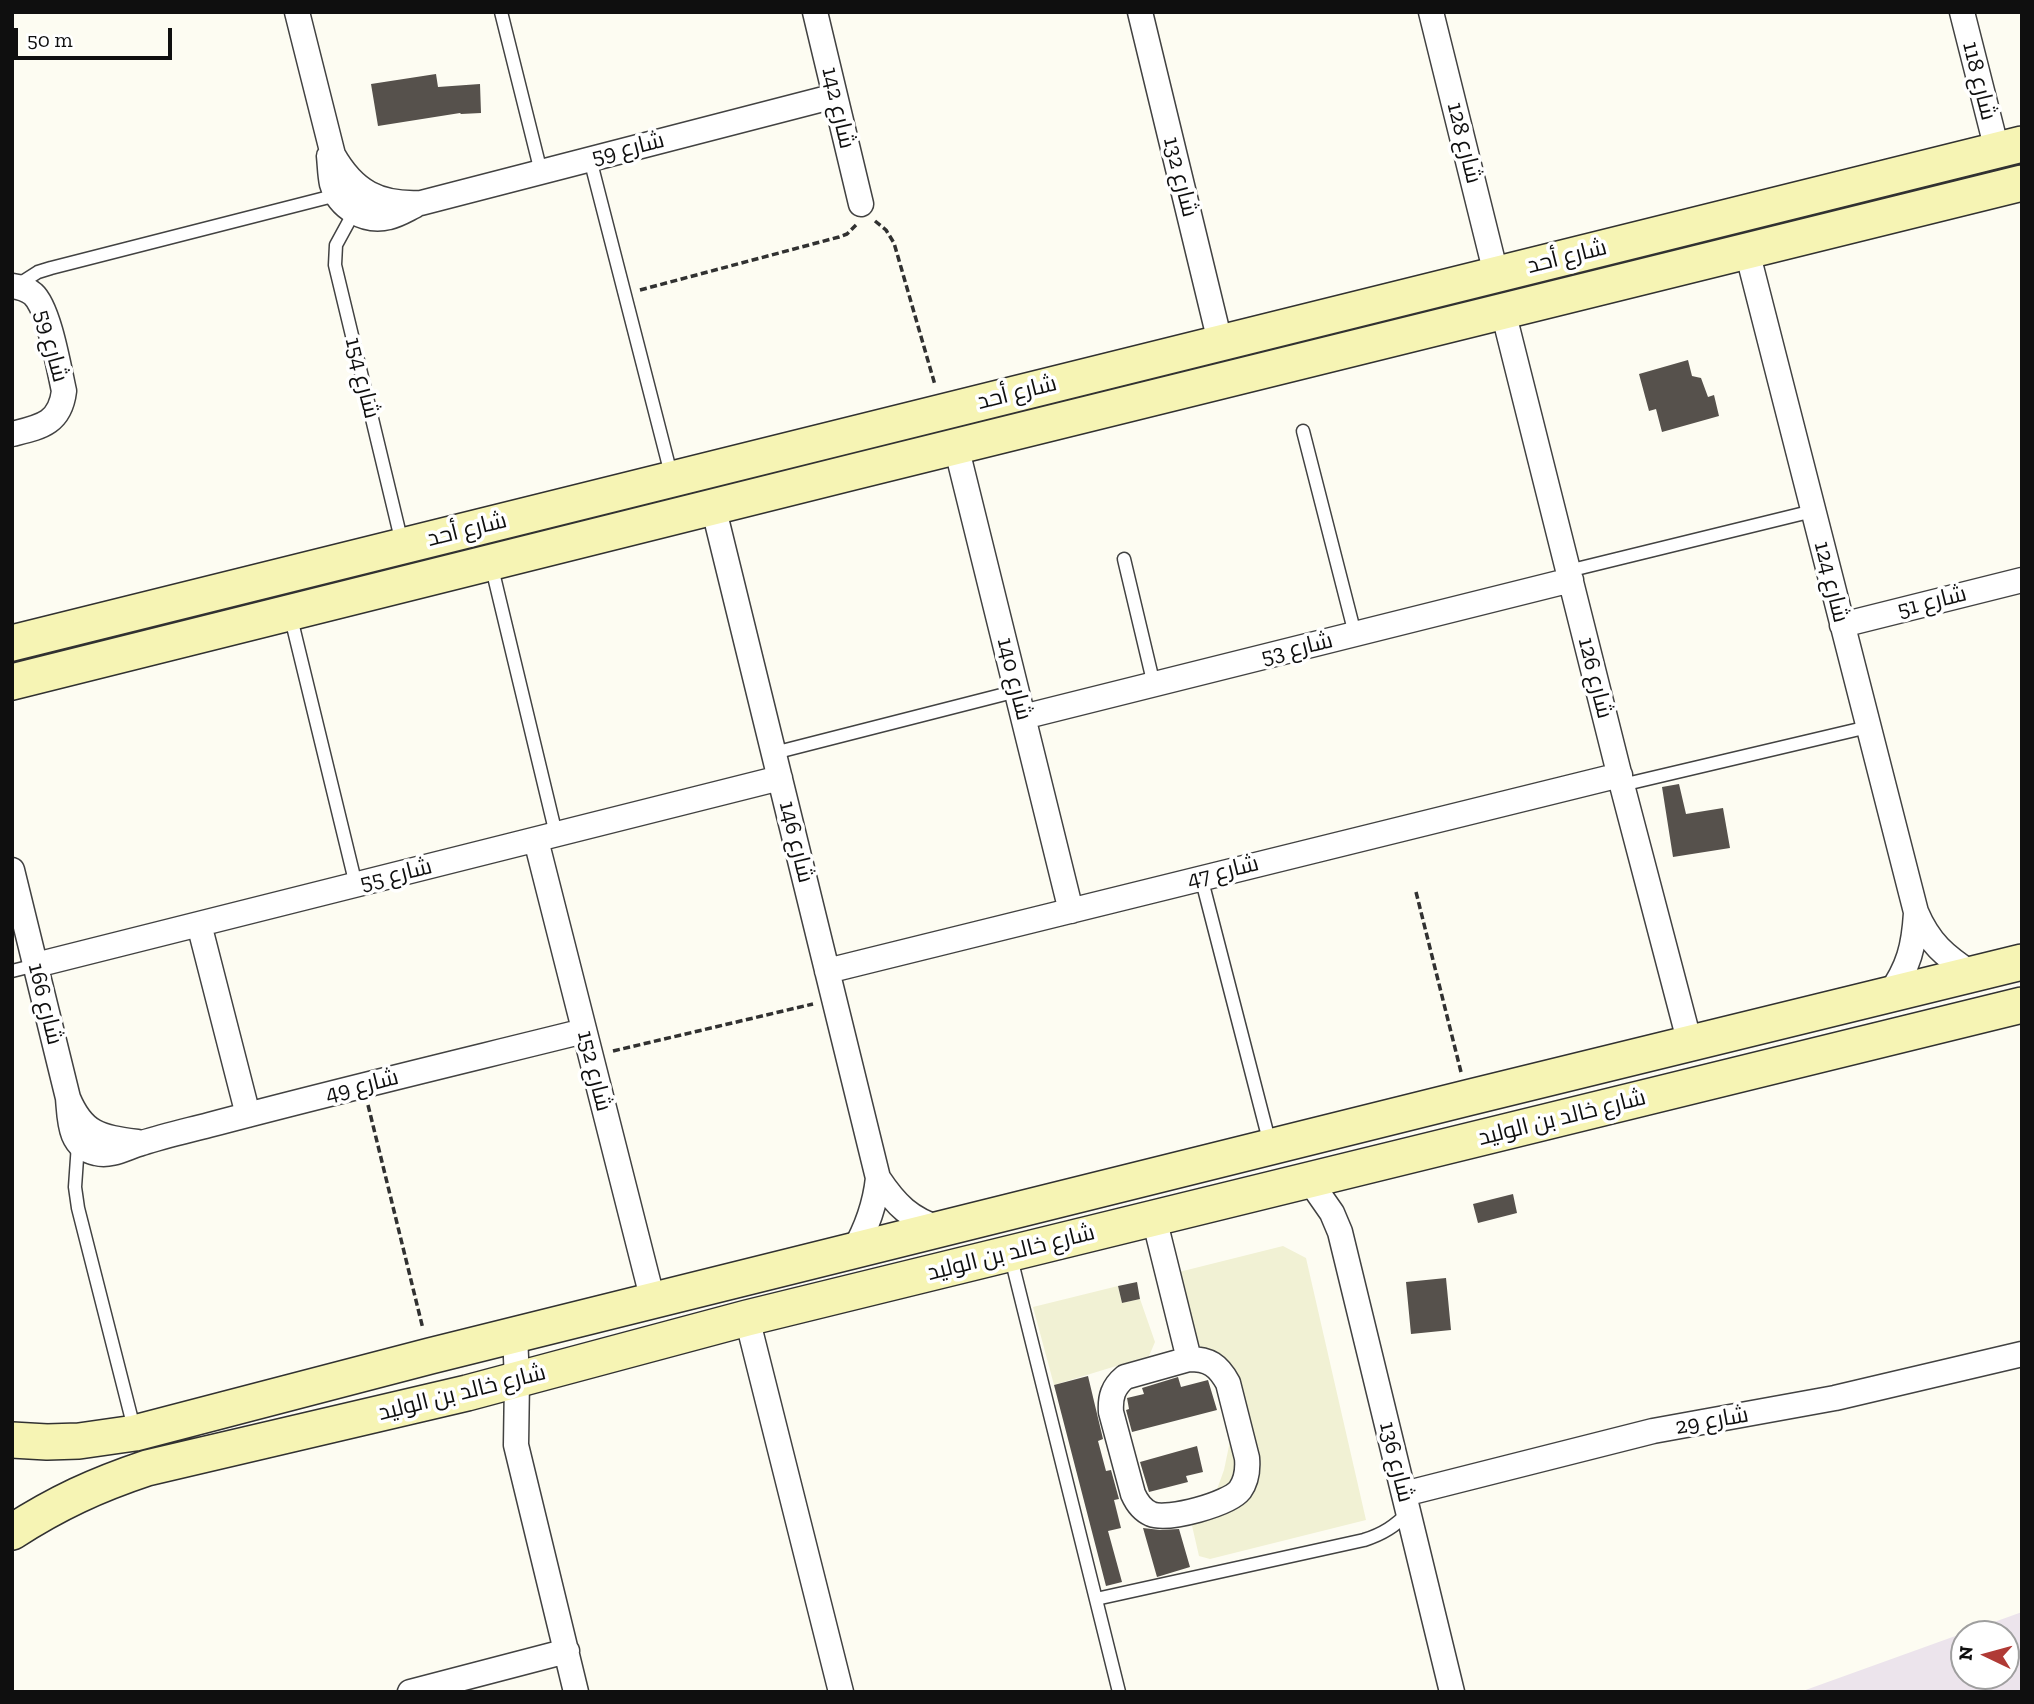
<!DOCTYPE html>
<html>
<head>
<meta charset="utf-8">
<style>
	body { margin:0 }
	#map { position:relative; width:2034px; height:1704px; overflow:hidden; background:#fdfcf2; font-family:"Zilla Slab",serif }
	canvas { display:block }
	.frame { position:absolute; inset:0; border:14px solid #0f0f0f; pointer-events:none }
	.north { position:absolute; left:1950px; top:1620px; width:70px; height:70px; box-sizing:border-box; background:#fff; border:2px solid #9f9f9f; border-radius:50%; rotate:275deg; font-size:19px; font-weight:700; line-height:28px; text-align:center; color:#0f0f0f }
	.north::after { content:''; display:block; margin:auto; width:24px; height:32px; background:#b03a35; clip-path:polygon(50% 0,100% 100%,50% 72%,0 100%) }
	.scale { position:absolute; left:14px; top:28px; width:158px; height:32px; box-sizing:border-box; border:4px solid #0f0f0f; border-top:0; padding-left:9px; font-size:21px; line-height:24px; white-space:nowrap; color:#0f0f0f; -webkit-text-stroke:5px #fff; paint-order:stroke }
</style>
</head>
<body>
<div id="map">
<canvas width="2034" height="1704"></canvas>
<div class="frame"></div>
<div class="north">N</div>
<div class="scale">50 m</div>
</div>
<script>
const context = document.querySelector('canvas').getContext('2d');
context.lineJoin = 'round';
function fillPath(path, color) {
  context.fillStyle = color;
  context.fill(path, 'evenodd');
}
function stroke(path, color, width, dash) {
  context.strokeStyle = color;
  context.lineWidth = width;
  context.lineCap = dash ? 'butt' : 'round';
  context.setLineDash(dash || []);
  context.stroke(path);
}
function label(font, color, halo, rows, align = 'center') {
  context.font = font + ' "Zilla Slab",Cairo,serif';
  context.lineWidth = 7;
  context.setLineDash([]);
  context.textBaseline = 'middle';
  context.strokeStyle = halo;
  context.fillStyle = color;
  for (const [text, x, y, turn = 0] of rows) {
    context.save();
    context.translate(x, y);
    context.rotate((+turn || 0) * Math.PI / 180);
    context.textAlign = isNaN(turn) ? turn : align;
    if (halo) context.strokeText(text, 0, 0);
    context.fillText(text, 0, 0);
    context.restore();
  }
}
fillPath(new Path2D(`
	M 2022,1612 L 2022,1692 L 1800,1692 ZM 1964,1634 L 2006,1634 L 2006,1676 L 1964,1676 Z`), '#ece4ec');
fillPath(new Path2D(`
	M 1283,1246 L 1306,1258 L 1366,1520 L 1210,1559 L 1199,1556 L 1187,1504 L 1216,1492 L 1224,1470 L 1230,1441 L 1223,1382 L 1183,1349 L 1167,1275 Z
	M 1118,1286 L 1122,1303 L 1140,1299 L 1155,1342 L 1149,1356 L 1054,1385 L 1033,1307 Z`), '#f1f1d4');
fillPath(new Path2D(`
	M 436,74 L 438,87 L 480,84 L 481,113 L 461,114 L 460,113 L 378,126 L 371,84 Z
	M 1688,360 L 1692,376 L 1701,378 L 1708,397 L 1714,395 L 1719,416 L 1662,432 L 1656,409 L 1649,411 L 1639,374 Z
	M 1679,784 L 1686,814 L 1723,808 L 1730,848 L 1673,857 L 1662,787 Z
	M 1513,1194 L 1517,1213 L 1478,1223 L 1473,1204 Z
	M 1446,1278 L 1451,1330 L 1411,1334 L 1406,1282 Z
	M 1137,1282 L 1140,1299 L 1122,1303 L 1118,1286 Z
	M 1088,1376 L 1103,1439 L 1098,1441 L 1106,1471 L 1111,1470 L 1119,1499 L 1114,1500 L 1121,1528 L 1108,1531 L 1122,1582 L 1106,1586 L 1054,1385 Z
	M 1178,1377 L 1181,1387 L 1208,1380 L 1217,1410 L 1132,1432 L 1126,1410 L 1129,1409 L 1127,1398 L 1144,1394 L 1142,1388 Z
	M 1197,1446 L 1203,1472 L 1186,1476 L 1188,1482 L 1149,1492 L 1140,1462 Z
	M 1143,1528 L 1160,1530 L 1179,1529 L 1190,1567 L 1157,1577 Z`), '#56514c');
const lane = new Path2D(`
	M 501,12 L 541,172
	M 590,159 L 672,478
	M 354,212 L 336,245 L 335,265 L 402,543
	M 16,286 L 38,272 L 51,268 L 337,195
	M 1303,431 L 1355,634
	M 1124,559 L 1154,685
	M 491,564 L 556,834
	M 1568,571 L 1813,511
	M 290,614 L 356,885
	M 774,753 L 1017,691
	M 1622,785 L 1868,727
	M 1201,877 L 1270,1144
	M 12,971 L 36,965
	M 78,1144 L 75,1187 L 78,1208 L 135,1432
	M 1010,1254 L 1119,1692
	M 1096,1599 L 1364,1540 C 1383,1534 1395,1526 1409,1512`);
const street = new Path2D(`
	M 297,12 L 333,155 C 354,192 379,205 421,203 L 835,96
	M 815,12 L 861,204
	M 1140,12 L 1220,342
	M 1431,12 L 1496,274
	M 1962,12 L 1997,150
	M 329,156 C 330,165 330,175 332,184 C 339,208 365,223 389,217 C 398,215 406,210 414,206
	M 1747,251 L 1916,912 C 1929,943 1945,956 1972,974
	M 12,286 C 20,287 27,289 33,294 C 49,308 59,369 64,391 C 60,424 40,427 12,434
	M 1503,311 L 1622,785 L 1690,1044
	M 956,446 L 1071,911
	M 713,506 L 878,1178 C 896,1205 910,1219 941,1229
	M 1842,625 L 2022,580
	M 1023,717 L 1571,580
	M 536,840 L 653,1301
	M 12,870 L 68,1098 C 83,1134 100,1137 137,1142
	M 199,924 L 248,1115
	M 36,965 L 780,778
	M 827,971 L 1620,775
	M 1889,995 C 1909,967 1914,946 1916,913
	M 68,1098 C 70,1121 69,1147 96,1153 C 112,1157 127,1147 142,1143 C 164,1136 186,1131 209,1125 C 333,1092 459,1062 584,1031
	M 1309,1180 L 1332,1213 L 1340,1232 L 1452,1692
	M 1154,1218 L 1189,1359
	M 853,1252 C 867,1228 875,1206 878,1178
	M 747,1318 L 841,1692
	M 515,1335 L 517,1380 L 516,1445 L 576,1692
	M 1189,1359 C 1209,1359 1218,1365 1228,1383 L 1247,1458 C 1248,1469 1247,1480 1240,1490 C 1229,1504 1168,1521 1151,1514 C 1142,1510 1137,1503 1133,1494 L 1111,1412 C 1110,1397 1113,1387 1125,1377 Z
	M 1404,1494 L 1653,1431 L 1835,1398 L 2022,1354
	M 410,1692 L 567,1651`);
const secondary = new Path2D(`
	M 12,643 L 2022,144
	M 12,682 L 853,472 L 2022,183
	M 12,1440 L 47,1442 L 79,1441 L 135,1433 L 430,1356 L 1467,1098 L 2022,962
	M 12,1532 C 57,1503 96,1485 147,1468 L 467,1393 L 747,1318 L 2022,1005`);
stroke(lane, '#424242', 15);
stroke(street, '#424242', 27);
stroke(secondary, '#313131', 38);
stroke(new Path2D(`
	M 875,221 L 886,230 L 894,243 L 935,385
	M 640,290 L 839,237 L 847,234 L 856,225
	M 1416,892 L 1461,1072
	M 613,1051 L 813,1004
	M 368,1105 L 423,1329`), '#313131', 3.5, [7, 3.5]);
stroke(lane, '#fff', 12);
stroke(street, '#fff', 24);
stroke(secondary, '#f6f4b4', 35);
label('23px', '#0f0f0f', '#fff', [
	["شارع 118",1979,81,76],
	["شارع 142",838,108,77],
	["شارع 128",1464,143,76],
	["شارع 59",628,149,-14],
	["شارع 132",1180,177,76],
	["شارع أحد",1567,257,-14],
	["شارع 59",51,346,75],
	["شارع 154",362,378,76],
	["شارع أحد",1017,393,-14],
	["شارع أحد",467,530,-14],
	["شارع 124",1831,582,76],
	["شارع 51",1932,602,-14],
	["شارع 53",1297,649,-14],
	["شارع 126",1595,678,76],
	["شارع 140",1014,679,76],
	["شارع 146",796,842,76],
	["شارع 47",1223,872,-14],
	["شارع 55",396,875,-14],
	["شارع 166",45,1004,76],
	["شارع 152",594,1071,76],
	["شارع 49",362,1086,-14],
	["شارع خالد بن الوليد",1562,1118,-14],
	["شارع خالد بن الوليد",1011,1253,-14],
	["شارع خالد بن الوليد",462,1393,-14],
	["شارع 29",1712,1421,-10],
	["شارع 136",1396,1462,76]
]);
</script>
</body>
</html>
